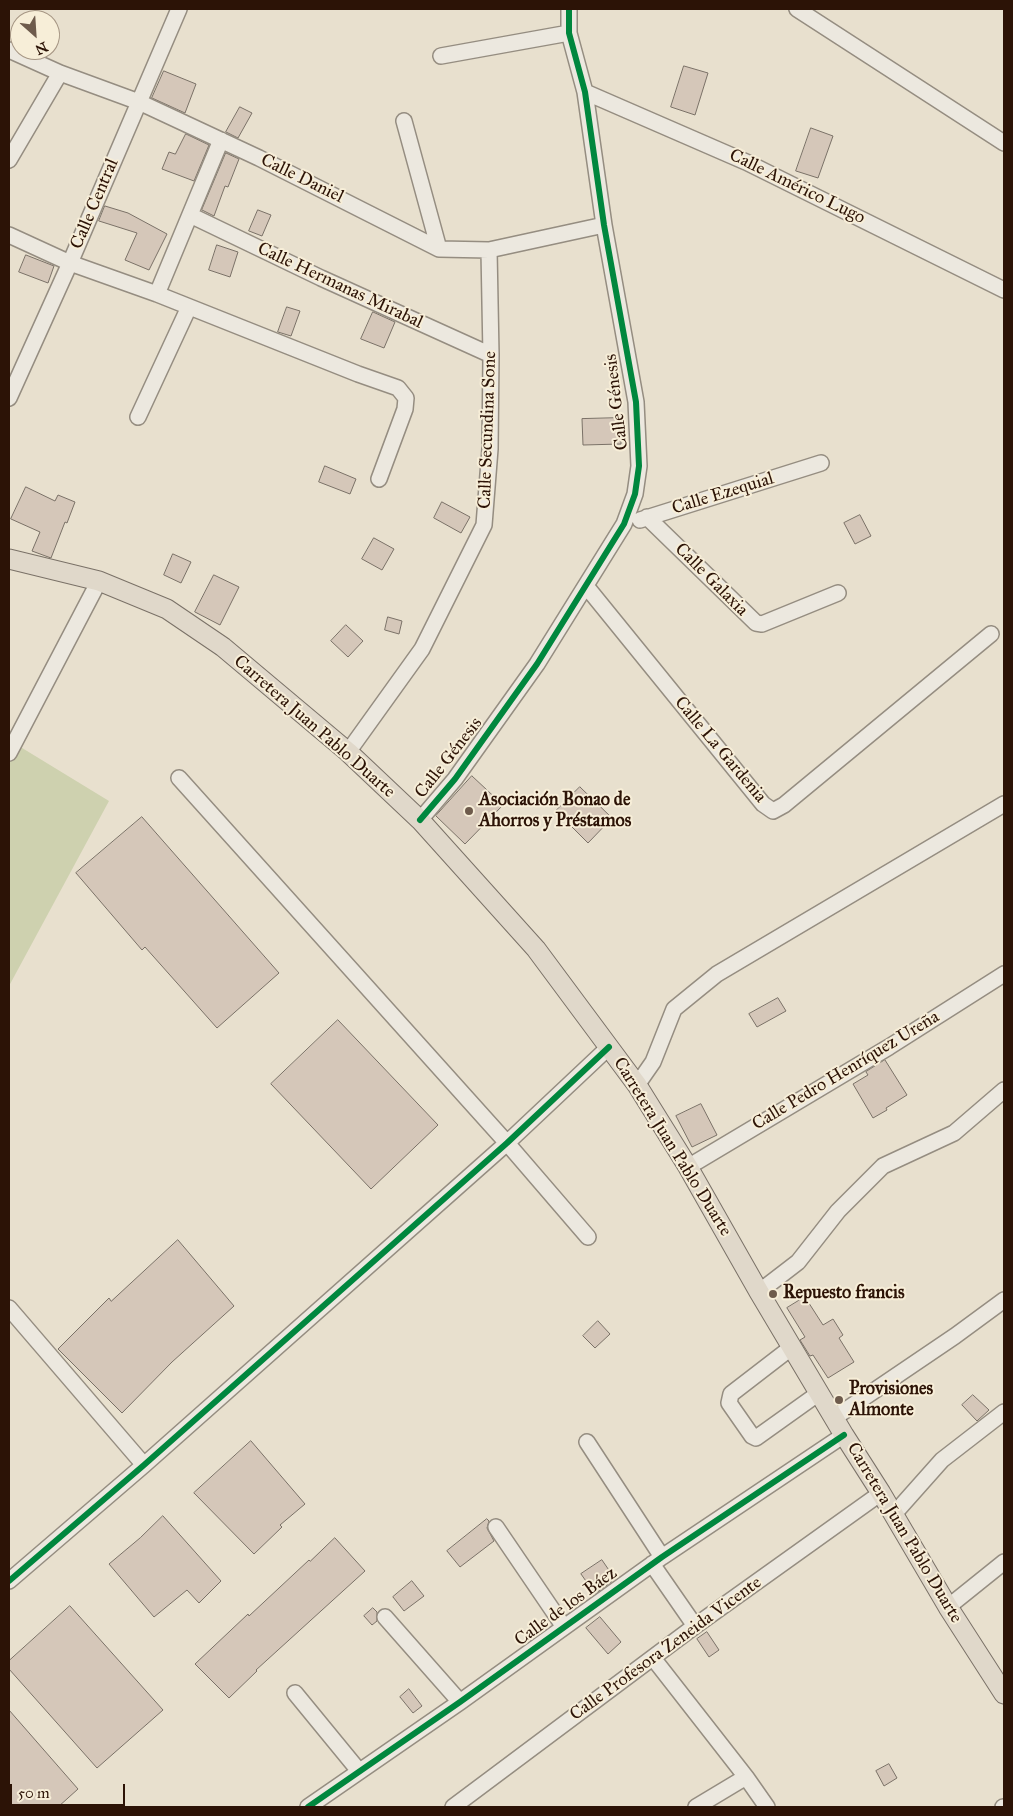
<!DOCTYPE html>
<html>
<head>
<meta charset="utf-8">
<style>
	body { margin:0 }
	#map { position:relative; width:1013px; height:1816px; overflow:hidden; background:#e8e0ce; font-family:"IM FELL Great Primer",serif }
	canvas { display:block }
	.frame { position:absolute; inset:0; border:10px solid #2c1306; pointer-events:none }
	.north { position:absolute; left:10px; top:10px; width:50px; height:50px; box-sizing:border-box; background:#f7eed8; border:1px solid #a69684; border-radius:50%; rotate:154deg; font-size:14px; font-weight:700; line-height:20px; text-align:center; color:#2c1306 }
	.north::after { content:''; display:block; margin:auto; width:18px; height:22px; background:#6e5b4c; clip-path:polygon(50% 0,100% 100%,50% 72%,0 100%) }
	.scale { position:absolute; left:10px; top:1784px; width:115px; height:22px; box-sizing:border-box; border:2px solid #2c1306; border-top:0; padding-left:6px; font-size:15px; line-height:18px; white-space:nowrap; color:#2c1306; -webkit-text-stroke:4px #f7eed8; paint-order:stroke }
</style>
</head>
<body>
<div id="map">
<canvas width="1013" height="1816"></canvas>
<div class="frame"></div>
<div class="north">N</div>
<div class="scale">50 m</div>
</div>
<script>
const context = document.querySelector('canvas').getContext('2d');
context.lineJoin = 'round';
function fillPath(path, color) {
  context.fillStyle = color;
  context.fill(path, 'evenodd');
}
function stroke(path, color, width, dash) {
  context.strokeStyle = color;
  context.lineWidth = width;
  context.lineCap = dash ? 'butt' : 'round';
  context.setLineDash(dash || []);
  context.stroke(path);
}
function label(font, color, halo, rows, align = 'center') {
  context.font = font + ' "IM FELL Great Primer",serif';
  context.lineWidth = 4;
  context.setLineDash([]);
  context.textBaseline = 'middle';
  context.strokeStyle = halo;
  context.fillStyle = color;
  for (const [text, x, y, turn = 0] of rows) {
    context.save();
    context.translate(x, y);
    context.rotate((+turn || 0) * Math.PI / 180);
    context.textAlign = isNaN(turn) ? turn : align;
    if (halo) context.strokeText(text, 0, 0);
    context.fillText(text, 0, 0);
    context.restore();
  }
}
fillPath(new Path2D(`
	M 9,740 L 109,801 L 9,986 Z`), '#ced1af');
const building = new Path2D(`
	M 684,66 L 708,73 L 695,115 L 671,107 Z
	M 164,71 L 196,84 L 185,113 L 152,98 Z
	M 240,107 L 252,113 L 238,138 L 226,132 Z
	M 811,128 L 833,136 L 818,178 L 796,171 Z
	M 186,134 L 209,145 L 194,181 L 162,169 L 169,152 L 175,154 Z
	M 226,153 L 239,159 L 228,187 L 225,186 L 214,216 L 202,210 Z
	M 105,206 L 128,213 L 167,234 L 149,270 L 125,260 L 137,233 L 99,221 Z
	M 258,210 L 271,215 L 262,236 L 249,231 Z
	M 217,245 L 238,252 L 230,277 L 209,270 Z
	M 26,255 L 54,266 L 48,283 L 19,272 Z
	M 287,307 L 300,311 L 291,336 L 278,332 Z
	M 373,312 L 395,322 L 384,348 L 361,339 Z
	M 620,418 L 621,444 L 583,445 L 582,419 Z
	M 325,466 L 356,479 L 350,494 L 319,482 Z
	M 26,487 L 55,501 L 58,495 L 75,502 L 67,523 L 65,522 L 51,558 L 32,551 L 40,532 L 11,519 Z
	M 442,502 L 470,517 L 461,533 L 434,518 Z
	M 860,515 L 871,536 L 855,544 L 844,523 Z
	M 374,538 L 394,549 L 382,570 L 362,559 Z
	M 173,554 L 191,562 L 181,583 L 164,575 Z
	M 214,575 L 239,587 L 220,625 L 195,612 Z
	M 388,617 L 402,621 L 399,634 L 385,630 Z
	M 346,625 L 363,641 L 348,657 L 331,641 Z
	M 472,776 L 503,805 L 465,844 L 436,816 Z
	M 580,787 L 612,818 L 588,843 L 556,811 Z
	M 142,817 L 279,973 L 217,1028 L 145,947 L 142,950 L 76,873 Z
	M 778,998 L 786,1011 L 757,1027 L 749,1014 Z
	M 338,1020 L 438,1125 L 371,1189 L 271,1084 Z
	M 885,1060 L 907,1095 L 886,1108 L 887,1110 L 873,1118 L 853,1084 L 868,1075 L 866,1072 Z
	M 701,1104 L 717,1135 L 692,1147 L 676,1116 Z
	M 178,1240 L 234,1306 L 172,1362 L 122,1413 L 58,1349 L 109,1298 L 111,1301 Z
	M 805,1297 L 823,1325 L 833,1319 L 843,1335 L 839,1338 L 854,1362 L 828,1378 L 813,1355 L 810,1356 L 800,1340 L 805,1337 L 787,1308 Z
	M 598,1321 L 610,1334 L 595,1348 L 583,1336 Z
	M 973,1395 L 989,1410 L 977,1421 L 962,1405 Z
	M 251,1441 L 305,1504 L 280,1525 L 282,1527 L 254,1554 L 194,1493 Z
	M 163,1516 L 221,1581 L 199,1603 L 187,1590 L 154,1617 L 109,1564 L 140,1538 Z
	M 487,1519 L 489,1521 L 487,1528 L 494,1541 L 460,1567 L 447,1551 Z
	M 335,1538 L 365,1571 L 256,1670 L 257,1671 L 229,1698 L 195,1664 L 248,1614 L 249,1616 L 309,1560 L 310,1561 Z
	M 602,1560 L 615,1579 L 595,1594 L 581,1574 Z
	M 412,1581 L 424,1596 L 404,1611 L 393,1597 Z
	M 70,1606 L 163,1710 L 97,1768 L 9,1669 L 9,1661 Z
	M 373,1608 L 377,1612 L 377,1621 L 372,1625 L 364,1616 Z
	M 600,1617 L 621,1642 L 608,1654 L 586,1628 Z
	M 707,1632 L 719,1650 L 709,1657 L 697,1639 Z
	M 409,1689 L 422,1706 L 413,1713 L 400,1697 Z
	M 9,1710 L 78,1789 L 58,1807 L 9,1807 Z
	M 889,1764 L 897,1778 L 884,1786 L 876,1771 Z`);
fillPath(building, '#d5c7b9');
stroke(building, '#7a7167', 1);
const minor = new Path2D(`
	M 797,9 L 1004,143
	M 9,50 L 60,73 L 139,102 L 259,158 L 439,249 L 489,250 L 604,225
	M 441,56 L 569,33
	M 585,92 L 746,162 L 1004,290
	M 404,121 L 439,249
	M 9,160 L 60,73
	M 190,215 L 321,278 L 491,355
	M 9,235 L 70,263 L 157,294 L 358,374 L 398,388 L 406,398 L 405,409 L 379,479
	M 157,294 L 221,140
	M 9,398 L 70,263 L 179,9
	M 138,417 L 189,307
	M 647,517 L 756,623 L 762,624 L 838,593
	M 640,520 L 821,463
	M 586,586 L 763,804 L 773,811 L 784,805 L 991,634
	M 348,752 L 422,649 L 484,525 L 490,449 L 491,355 L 489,250
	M 9,753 L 99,581
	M 179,778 L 507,1143 L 588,1237
	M 420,820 L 455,779 L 537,664 L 624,524 L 635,494 L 639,466 L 636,402 L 604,225 L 585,92 L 569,33 L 569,9
	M 637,1085 L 653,1062 L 674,1009 L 717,974 L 1004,804
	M 688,1167 L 889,1047 L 1004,974
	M 759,1292 L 798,1262 L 838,1211 L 883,1166 L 954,1133 L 1004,1090
	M 9,1308 L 144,1465
	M 792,1347 L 731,1394 L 729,1403 L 752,1436 L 756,1438 L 819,1393
	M 834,1418 L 955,1336 L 1004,1300
	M 587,1442 L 662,1557
	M 894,1514 L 942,1460 L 1004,1412
	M 496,1527 L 564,1627
	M 652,1564 L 695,1626
	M 9,1581 L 144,1465 L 507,1143 L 609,1047
	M 948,1607 L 1004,1562
	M 385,1617 L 460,1702
	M 653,1658 L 746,1777 L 767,1807
	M 295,1693 L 359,1771
	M 308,1807 L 460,1702 L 662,1557 L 844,1435
	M 453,1807 L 695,1626 L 881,1493
	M 696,1807 L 746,1777
	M 1003,1807 L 1004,1807`);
const major = new Path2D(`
	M 9,559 L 99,581 L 167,609 L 223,647 L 348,752 L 420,820 L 536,949 L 637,1085 L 688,1167 L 759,1292 L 844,1435 L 881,1493 L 948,1607 L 1004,1694`);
stroke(minor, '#958d81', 18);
stroke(major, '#7a7167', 21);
stroke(minor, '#ece8df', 15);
stroke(major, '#e0d8ca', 19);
stroke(new Path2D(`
	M 420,820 L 455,779 L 537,664 L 624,524 L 635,494 L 639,466 L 636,402 L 604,225 L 585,92 L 569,33 L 569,9
	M 9,1581 L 144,1465 L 507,1143 L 609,1047
	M 308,1807 L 460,1702 L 662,1557 L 844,1435`), '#00873e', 6);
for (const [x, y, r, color] of [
	[469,811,5,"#6e5b4c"],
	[773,1294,5,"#6e5b4c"],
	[839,1400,5,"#6e5b4c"]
]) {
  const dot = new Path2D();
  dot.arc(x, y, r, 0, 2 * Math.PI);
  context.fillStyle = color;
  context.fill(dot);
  stroke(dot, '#f7eed8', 2);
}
label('18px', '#2c1306', '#f7eed8', [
	["Calle Daniel",302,179,26],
	["Calle Américo Lugo",797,187,26],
	["Calle Central",95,204,-67],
	["Calle Hermanas Mirabal",340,286,25],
	["Calle Génesis",617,402,-97],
	["Calle Secundina Sone",488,430,-88],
	["Calle Ezequial",723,494,-17],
	["Calle Galaxia",711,580,45],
	["Carretera Juan Pablo Duarte",314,727,41],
	["Calle La Gardenia",720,750,50],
	["Calle Génesis",449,758,-52],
	["Calle Pedro Henríquez Ureña",846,1071,-31],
	["Carretera Juan Pablo Duarte",672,1147,58],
	["Carretera Juan Pablo Duarte",904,1533,59],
	["Calle de los Báez",566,1607,-36],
	["Calle Profesora Zeneida Vicente",666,1649,-36]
]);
label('bold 18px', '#2c1306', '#f7eed8', [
	["Asociación Bonao de",479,801],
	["Ahorros y Préstamos",479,822],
	["Repuesto francis",783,1294],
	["Provisiones",849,1390],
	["Almonte",849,1411]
], 'left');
</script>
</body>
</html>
